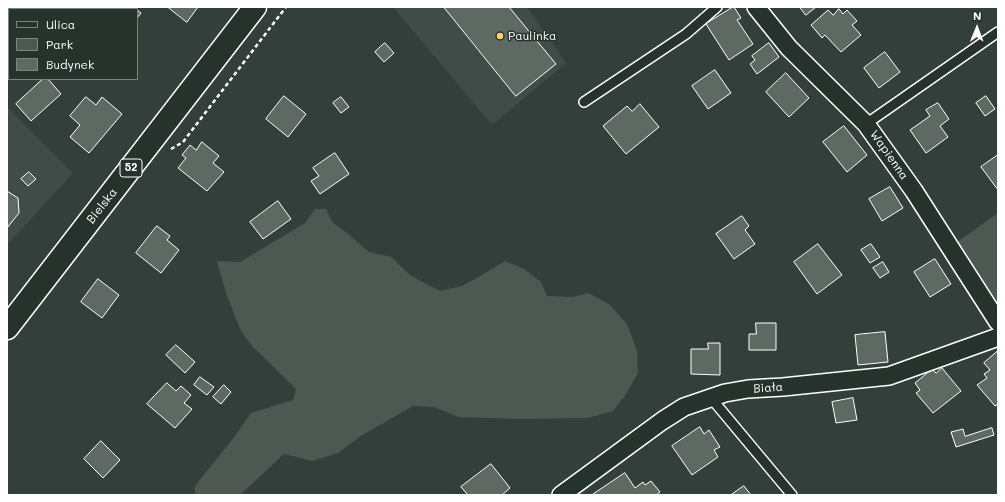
<!DOCTYPE html>
<html>
<head>
<meta charset="utf-8">
<style>
	body { margin:0 }
	#map { position:relative; width:1005px; height:502px; overflow:hidden; background:#333f3a; font-family:Mali,sans-serif }
	canvas { display:block }
	.frame { position:absolute; inset:0; border:8px solid #fff; pointer-events:none }
	.legend { position:absolute; left:8px; top:8px; width:130px; height:72px; box-sizing:border-box; background:#26332d; border:1px solid #7d8581; margin:0; padding:5px 7px; list-style:none; font-size:12px; color:#fff }
	.legend li { display:flex; align-items:center; gap:8px; height:20px }
	.legend b { width:20px; border:1px solid #7d8581 }
	.north { position:absolute; left:957px; top:8px; width:40px; height:40px; -webkit-text-stroke:3px #26332d; paint-order:stroke; rotate:1deg; font-size:11px; font-weight:700; line-height:16px; text-align:center; color:#fff }
	.north::after { content:''; display:block; margin:auto; width:14px; height:18px; background:#fff; clip-path:polygon(50% 0,100% 100%,50% 72%,0 100%) }
</style>
</head>
<body>
<div id="map">
<canvas width="1005" height="502"></canvas>
<div class="frame"></div>
<ul class="legend">
<li><b style="height:5px;background:#26332d"></b>Ulica</li>
<li><b style="height:11px;background:#4d5853"></b>Park</li>
<li><b style="height:11px;background:#5f6964"></b>Budynek</li>
</ul>
<div class="north">N</div>
</div>
<script>
const context = document.querySelector('canvas').getContext('2d');
context.lineJoin = 'round';
function fillPath(path, color) {
  context.fillStyle = color;
  context.fill(path, 'evenodd');
}
function stroke(path, color, width, dash) {
  context.strokeStyle = color;
  context.lineWidth = width;
  context.lineCap = dash ? 'butt' : 'round';
  context.setLineDash(dash || []);
  context.stroke(path);
}
function label(font, color, halo, rows, align = 'center') {
  context.font = font + ' Mali,sans-serif';
  context.lineWidth = 3;
  context.setLineDash([]);
  context.textBaseline = 'middle';
  context.strokeStyle = halo;
  context.fillStyle = color;
  for (const [text, x, y, turn = 0] of rows) {
    context.save();
    context.translate(x, y);
    context.rotate((+turn || 0) * Math.PI / 180);
    context.textAlign = isNaN(turn) ? turn : align;
    if (halo) context.strokeText(text, 0, 0);
    context.fillText(text, 0, 0);
    context.restore();
  }
}
fillPath(new Path2D(`
	M 393,7 L 527,7 L 566,63 L 492,125 Z
	M 7,107 L 73,173 L 7,245 Z`), '#404c47');
fillPath(new Path2D(`
	M 315,209 L 326,209 L 332,222 L 348,234 L 369,252 L 391,257 L 410,275 L 424,283 L 440,291 L 462,286 L 475,279 L 505,261 L 524,269 L 541,282 L 547,296 L 572,297 L 588,293 L 609,304 L 627,324 L 637,351 L 638,373 L 625,396 L 613,411 L 588,418 L 521,419 L 459,417 L 434,407 L 413,406 L 361,436 L 338,453 L 312,461 L 284,454 L 240,495 L 195,495 L 195,486 L 235,436 L 251,413 L 293,400 L 296,389 L 252,346 L 241,331 L 227,296 L 217,261 L 240,262 L 305,223 Z
	M 998,213 L 998,322 L 950,247 Z`), '#4d5853');
const building = new Path2D(`
	M 108,7 L 119,7 L 121,9 L 107,9 Z
	M 126,7 L 133,7 L 136,9 L 124,9 Z
	M 168,7 L 198,7 L 187,22 Z
	M 444,7 L 509,7 L 556,64 L 516,96 Z
	M 733,7 L 734,7 L 741,18 L 737,20 L 753,44 L 729,60 L 706,24 Z
	M 800,7 L 816,7 L 806,15 Z
	M 839,9 L 843,14 L 847,10 L 857,21 L 852,25 L 861,35 L 841,52 L 825,35 L 822,38 L 811,25 L 828,10 L 833,15 Z
	M 137,10 L 141,13 L 137,18 Z
	M 385,43 L 394,53 L 384,62 L 375,52 Z
	M 769,43 L 779,57 L 757,74 L 750,64 L 755,60 L 752,56 Z
	M 885,52 L 900,72 L 879,88 L 864,68 Z
	M 715,70 L 731,93 L 708,109 L 692,86 Z
	M 786,73 L 809,98 L 789,117 L 766,92 Z
	M 43,79 L 48,79 L 61,94 L 31,121 L 16,104 Z
	M 284,96 L 306,114 L 288,137 L 266,119 Z
	M 986,96 L 995,109 L 985,116 L 976,103 Z
	M 86,97 L 96,105 L 102,97 L 122,114 L 89,153 L 70,137 L 80,125 L 70,116 Z
	M 341,97 L 349,107 L 341,113 L 333,103 Z
	M 938,103 L 949,119 L 940,126 L 948,137 L 926,153 L 910,130 L 930,116 L 926,110 Z
	M 640,104 L 659,127 L 626,154 L 603,126 L 627,106 L 632,111 Z
	M 844,126 L 867,155 L 847,172 L 823,142 Z
	M 202,142 L 219,156 L 213,163 L 224,172 L 207,191 L 178,168 L 186,158 L 182,155 L 190,145 L 196,150 Z
	M 335,153 L 349,174 L 320,194 L 311,181 L 319,176 L 313,168 Z
	M 998,155 L 998,190 L 981,167 Z
	M 29,172 L 36,179 L 28,186 L 21,179 Z
	M 890,187 L 903,208 L 882,221 L 869,199 Z
	M 7,191 L 18,198 L 19,213 L 7,228 Z
	M 278,201 L 291,219 L 263,239 L 250,222 Z
	M 742,216 L 749,226 L 745,230 L 755,244 L 734,259 L 716,234 Z
	M 157,226 L 170,236 L 167,240 L 179,250 L 161,273 L 136,253 Z
	M 818,244 L 842,275 L 817,294 L 794,262 Z
	M 871,244 L 880,257 L 870,263 L 861,250 Z
	M 935,259 L 951,284 L 930,297 L 914,272 Z
	M 883,262 L 889,272 L 880,278 L 873,268 Z
	M 98,279 L 119,295 L 102,318 L 81,302 Z
	M 756,323 L 776,323 L 776,350 L 749,350 L 749,334 L 756,334 Z
	M 885,332 L 888,362 L 858,365 L 855,335 Z
	M 708,343 L 720,343 L 720,375 L 691,374 L 691,349 L 708,349 Z
	M 176,345 L 195,362 L 185,373 L 166,355 Z
	M 998,351 L 998,404 L 995,406 L 977,385 L 987,378 L 984,374 L 990,370 L 984,363 Z
	M 942,368 L 961,391 L 933,413 L 916,393 L 920,390 L 915,383 L 932,369 L 936,373 Z
	M 200,377 L 214,387 L 207,395 L 194,385 Z
	M 167,383 L 176,391 L 181,386 L 191,395 L 184,403 L 192,409 L 175,428 L 147,404 Z
	M 224,385 L 231,392 L 221,404 L 213,397 Z
	M 853,398 L 857,420 L 836,423 L 832,402 Z
	M 700,427 L 704,434 L 709,430 L 720,447 L 714,450 L 718,457 L 692,475 L 672,446 Z
	M 992,428 L 994,435 L 956,447 L 951,432 L 963,429 L 965,436 Z
	M 101,441 L 120,460 L 103,478 L 84,459 Z
	M 491,464 L 510,488 L 502,495 L 468,495 L 461,487 Z
	M 625,473 L 635,488 L 643,482 L 645,485 L 651,481 L 660,492 L 656,495 L 592,495 Z
	M 744,486 L 751,495 L 731,495 Z`);
fillPath(building, '#5f6964');
stroke(building, '#fff', 1);
const lane = new Path2D(`
	M 584,102 L 686,34 L 717,7
	M 866,124 L 998,32
	M 711,398 L 792,495`);
const street = new Path2D(`
	M 756,7 L 789,48 L 866,124 L 914,191 L 998,322
	M 561,495 L 662,421 L 684,407 L 725,393 L 748,389 L 783,387 L 889,376 L 998,337`);
const primary = new Path2D(`
	M 7,328 L 255,7`);
stroke(lane, '#fff', 12);
stroke(street, '#fff', 20);
stroke(primary, '#fff', 25);
stroke(new Path2D(`
	M 171,149 L 183,142 L 286,7`), '#fff', 2.5, [4, 3]);
stroke(lane, '#26332d', 9);
stroke(street, '#26332d', 17);
stroke(primary, '#26332d', 22);
for (const [x, y, r, color] of [
	[500,36,4,"#ffd166"]
]) {
  const dot = new Path2D();
  dot.arc(x, y, r, 0, 2 * Math.PI);
  context.fillStyle = color;
  context.fill(dot);
  stroke(dot, '#26332d', 1.5);
}
for (const [x, y, w] of [
	[131,168,22]
]) {
  const box = new Path2D();
  box.roundRect(x - w / 2, y - 9, w, 18, 3);
  context.fillStyle = '#26332d';
  context.fill(box);
  stroke(box, '#fff', 1);
}
label('bold 11px', '#fff', null, [
	["52",131,168]
]);
label('12px', '#fff', '#26332d', [
	["Paulinka",508,36]
], 'left');
label('12px', '#fff', '#26332d', [
	["Wapienna",889,155,55],
	["Bielska",102,206,-52],
	["Biała",768,388,-4]
]);
</script>
</body>
</html>
